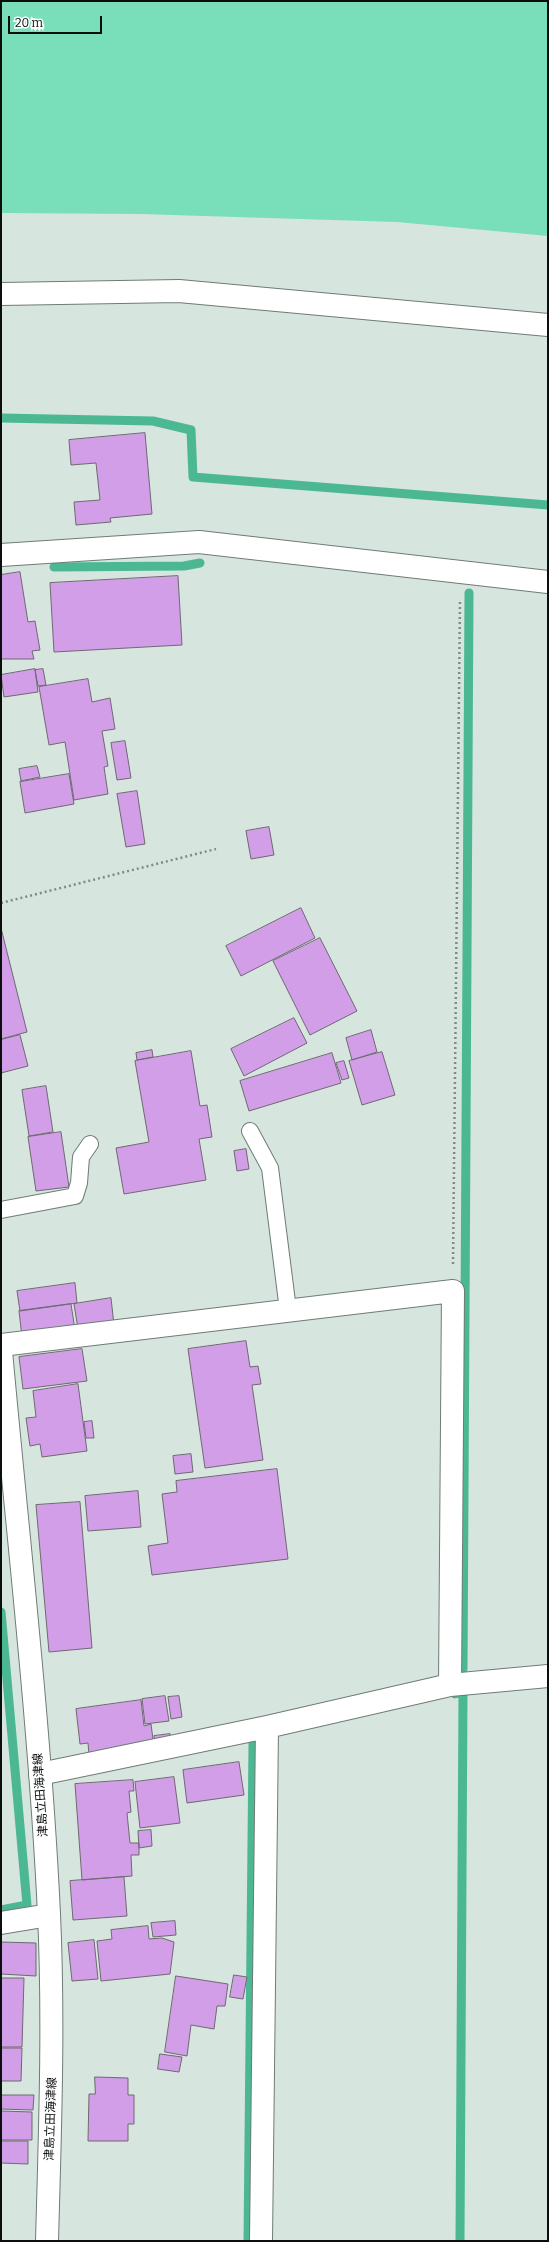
<!DOCTYPE html>
<html>
<head>
<meta charset="utf-8">
<style>
	body { margin:0 }
	#map { position:relative; width:549px; height:2242px; overflow:hidden; background:#d6e5de; font-family:Bitter,serif }
	canvas { display:block }
	.frame { position:absolute; inset:0; border:2px solid #0a0f0d; pointer-events:none }
	.scale { position:absolute; left:8px; top:16px; width:94px; height:18px; box-sizing:border-box; border:2px solid #0a0f0d; border-top:0; padding-left:5px; font-size:12px; line-height:14px; white-space:nowrap; color:#0a0f0d; -webkit-text-stroke:3px #fff; paint-order:stroke }
</style>
</head>
<body>
<div id="map">
<canvas width="549" height="2242"></canvas>
<div class="frame"></div>
<div class="scale">20 m</div>
</div>
<script>
const context = document.querySelector('canvas').getContext('2d');
context.lineJoin = 'round';
function fillPath(path, color) {
  context.fillStyle = color;
  context.fill(path, 'evenodd');
}
function stroke(path, color, width, dash) {
  context.strokeStyle = color;
  context.lineWidth = width;
  context.lineCap = dash ? 'butt' : 'round';
  context.setLineDash(dash || []);
  context.stroke(path);
}
function label(font, color, halo, rows, align = 'center') {
  context.font = font + ' Bitter,"Noto Sans JP",serif';
  context.lineWidth = 3;
  context.setLineDash([]);
  context.textBaseline = 'middle';
  context.strokeStyle = halo;
  context.fillStyle = color;
  for (const [text, x, y, turn = 0] of rows) {
    context.save();
    context.translate(x, y);
    context.rotate((+turn || 0) * Math.PI / 180);
    context.textAlign = isNaN(turn) ? turn : align;
    if (halo) context.strokeText(text, 0, 0);
    context.fillText(text, 0, 0);
    context.restore();
  }
}
fillPath(new Path2D(`
	M 1,1 L 548,1 L 548,236 L 397,222 L 140,214 L 1,213 Z`), '#79dfba');
stroke(new Path2D(`
	M 1,418 L 153,421 L 191,430 L 193,477 L 548,505
	M 54,567 L 184,566 L 200,563
	M 1,1612 L 27,1905 L 1,1910
	M 463,1669 L 469,593
	M 455,1694 L 463,1692 L 460,2241
	M 248,2241 L 253,1743`), '#4bb893', 9);
const building = new Path2D(`
	M 145,433 L 152,514 L 110,518 L 111,522 L 76,525 L 74,502 L 100,500 L 96,463 L 71,465 L 69,440 Z
	M 20,572 L 28,622 L 35,621 L 40,650 L 32,651 L 34,659 L 1,659 L 1,575 Z
	M 178,576 L 182,645 L 54,652 L 50,583 Z
	M 35,669 L 38,692 L 4,697 L 1,675 Z
	M 43,669 L 46,685 L 38,686 L 35,670 Z
	M 88,679 L 92,702 L 110,698 L 115,729 L 102,731 L 108,766 L 104,767 L 108,794 L 74,800 L 65,742 L 49,745 L 39,687 Z
	M 125,741 L 131,778 L 117,780 L 111,743 Z
	M 37,766 L 40,777 L 21,781 L 19,769 Z
	M 69,774 L 74,804 L 25,813 L 20,782 Z
	M 137,791 L 145,844 L 126,847 L 117,794 Z
	M 269,827 L 274,855 L 251,859 L 246,831 Z
	M 301,908 L 315,938 L 241,976 L 226,946 Z
	M 1,928 L 27,1032 L 1,1039 Z
	M 320,938 L 357,1011 L 310,1035 L 273,961 Z
	M 294,1018 L 307,1043 L 244,1076 L 231,1049 Z
	M 371,1030 L 377,1052 L 352,1060 L 346,1038 Z
	M 20,1035 L 28,1066 L 1,1073 L 1,1040 Z
	M 152,1050 L 153,1057 L 137,1060 L 136,1053 Z
	M 191,1051 L 200,1106 L 207,1105 L 212,1137 L 199,1139 L 206,1180 L 124,1194 L 116,1148 L 149,1142 L 135,1061 Z
	M 382,1052 L 395,1095 L 362,1105 L 349,1061 Z
	M 332,1053 L 341,1083 L 249,1111 L 240,1081 Z
	M 344,1061 L 349,1078 L 342,1080 L 336,1063 Z
	M 46,1086 L 53,1132 L 29,1136 L 22,1090 Z
	M 61,1132 L 69,1187 L 36,1191 L 28,1137 Z
	M 246,1149 L 249,1169 L 237,1171 L 234,1151 Z
	M 75,1283 L 77,1303 L 20,1311 L 17,1291 Z
	M 111,1298 L 114,1325 L 78,1329 L 74,1304 Z
	M 71,1304 L 75,1330 L 22,1337 L 19,1311 Z
	M 246,1341 L 250,1367 L 258,1366 L 261,1384 L 252,1385 L 263,1460 L 205,1468 L 188,1349 Z
	M 82,1349 L 87,1381 L 23,1389 L 19,1357 Z
	M 78,1384 L 87,1451 L 42,1457 L 40,1444 L 30,1446 L 26,1418 L 36,1417 L 33,1391 Z
	M 92,1421 L 94,1438 L 86,1438 L 84,1422 Z
	M 191,1454 L 193,1472 L 175,1474 L 173,1456 Z
	M 277,1469 L 288,1559 L 152,1575 L 148,1546 L 168,1543 L 162,1494 L 177,1492 L 176,1481 Z
	M 138,1491 L 141,1527 L 88,1531 L 85,1496 Z
	M 80,1502 L 92,1648 L 49,1652 L 36,1505 Z
	M 165,1696 L 169,1721 L 145,1724 L 142,1699 Z
	M 179,1696 L 182,1717 L 171,1719 L 168,1697 Z
	M 141,1700 L 144,1726 L 151,1724 L 154,1747 L 89,1755 L 88,1743 L 80,1744 L 76,1709 Z
	M 170,1734 L 170,1743 L 155,1745 L 154,1736 Z
	M 239,1762 L 244,1795 L 187,1803 L 183,1770 Z
	M 174,1777 L 180,1823 L 140,1828 L 135,1782 Z
	M 133,1780 L 134,1791 L 129,1791 L 131,1812 L 127,1813 L 130,1843 L 139,1843 L 139,1855 L 131,1855 L 132,1876 L 82,1880 L 75,1784 Z
	M 151,1830 L 152,1846 L 139,1848 L 138,1831 Z
	M 124,1877 L 127,1916 L 73,1920 L 70,1881 Z
	M 175,1921 L 176,1935 L 153,1937 L 151,1923 Z
	M 148,1926 L 149,1939 L 162,1938 L 174,1942 L 170,1974 L 101,1981 L 97,1941 L 112,1939 L 111,1930 Z
	M 94,1940 L 98,1979 L 72,1981 L 68,1943 Z
	M 1,1942 L 36,1943 L 36,1976 L 1,1974 Z
	M 234,1975 L 247,1977 L 243,1999 L 230,1997 Z
	M 176,1976 L 228,1984 L 225,2006 L 217,2006 L 214,2029 L 191,2025 L 187,2056 L 165,2052 Z
	M 1,1978 L 24,1978 L 22,2047 L 1,2047 Z
	M 1,2048 L 22,2048 L 21,2081 L 1,2081 Z
	M 160,2054 L 182,2057 L 179,2072 L 158,2069 Z
	M 95,2077 L 128,2078 L 128,2095 L 134,2095 L 134,2124 L 128,2124 L 128,2141 L 88,2141 L 89,2094 L 95,2094 Z
	M 1,2095 L 34,2095 L 33,2110 L 1,2109 Z
	M 1,2111 L 32,2112 L 32,2140 L 1,2140 Z
	M 1,2141 L 28,2141 L 28,2164 L 1,2163 Z`);
fillPath(building, '#d19ee7');
stroke(building, '#6f6872', 1);
const service = new Path2D(`
	M 250,1131 L 270,1168 L 288,1310
	M 1,1210 L 75,1196 L 79,1183 L 81,1157 L 90,1144`);
const minor = new Path2D(`
	M 1,294 L 179,291 L 548,325
	M 1,555 L 199,542 L 548,582
	M 1,1345 L 453,1291 L 450,1685
	M 40,1774 L 267,1727 L 450,1685 L 548,1676
	M 1,1923 L 49,1915
	M 261,2241 L 267,1727`);
const secondary = new Path2D(`
	M 1,1351 C 18,1538 40,1726 49,1914 C 54,2023 50,2132 47,2241`);
stroke(service, '#6e7c76', 18);
stroke(minor, '#6e7c76', 24);
stroke(secondary, '#6e7c76', 24);
stroke(new Path2D(`
	M 1,903 L 216,849
	M 453,1264 L 460,599`), '#808b86', 2.5, [2, 3]);
stroke(service, '#fff', 16);
stroke(minor, '#fff', 22);
stroke(secondary, '#fff', 22);
label('12px', '#0a0f0d', '#fff', [
	["津島立田海津線",41,1795,-94],
	["津島立田海津線",51,2119,-88]
]);
</script>
</body>
</html>
